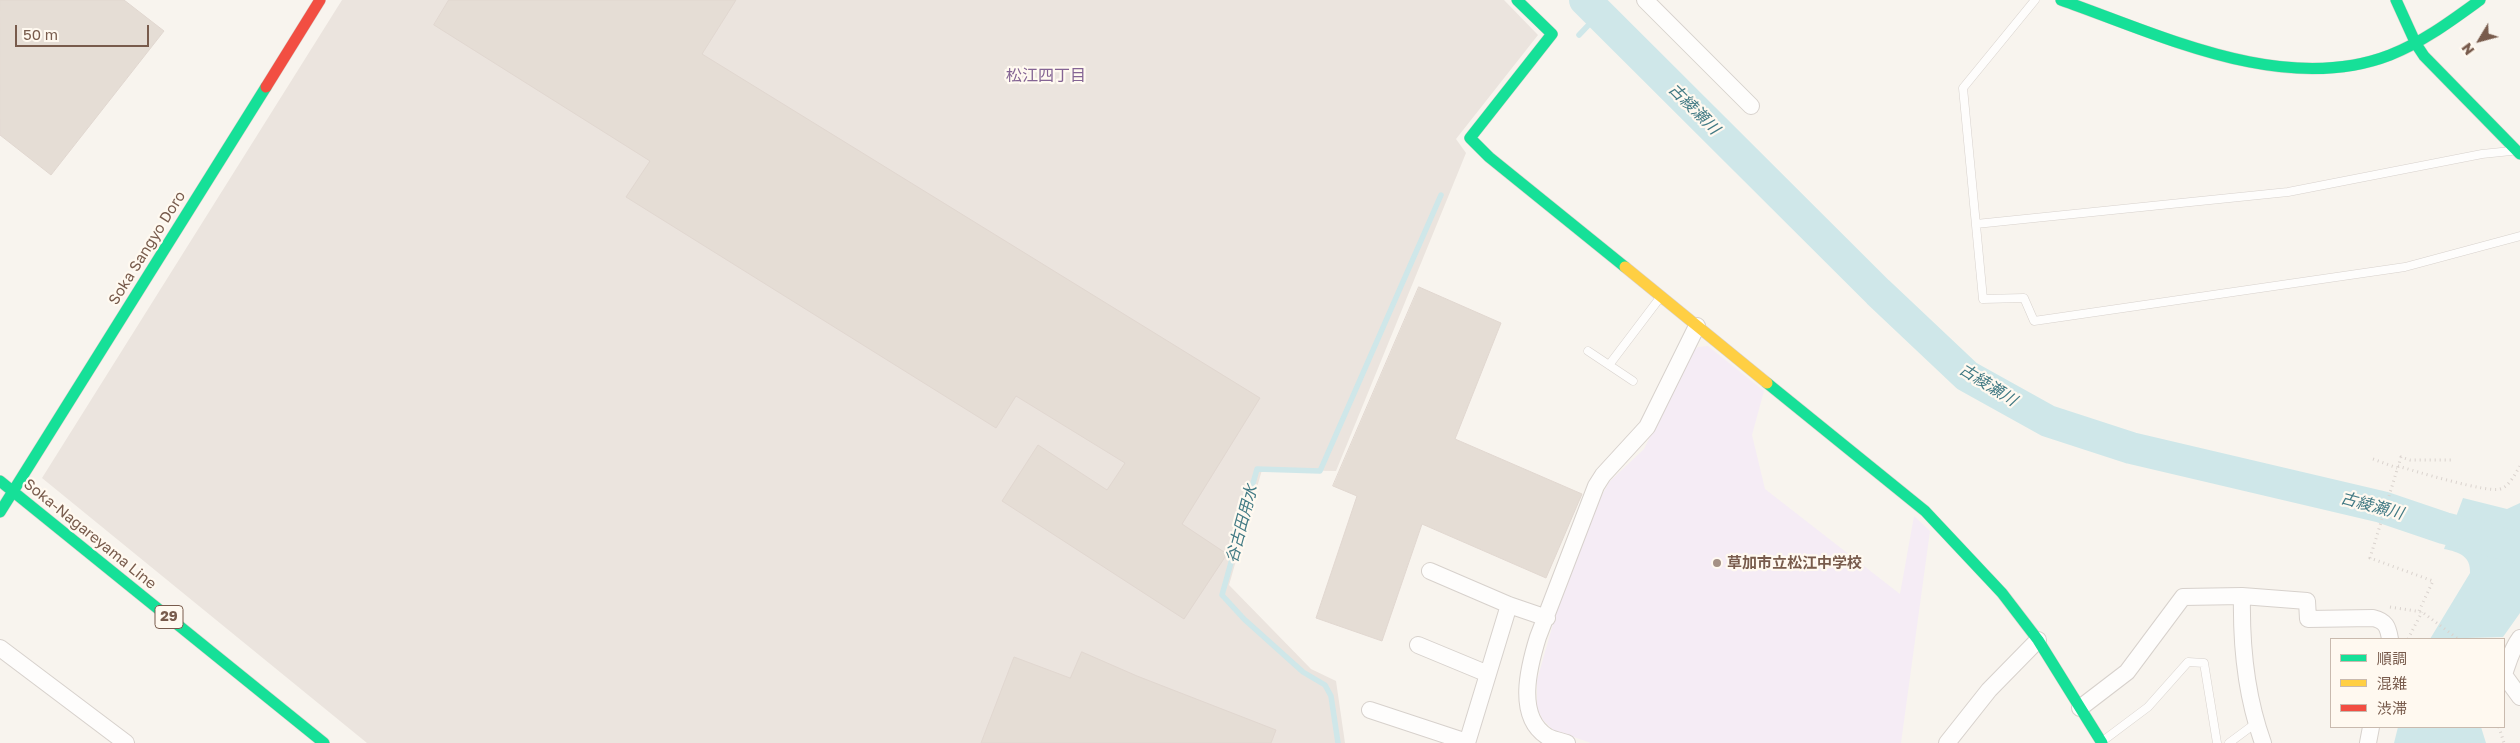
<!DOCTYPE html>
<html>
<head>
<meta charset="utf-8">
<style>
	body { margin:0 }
	#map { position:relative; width:2520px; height:743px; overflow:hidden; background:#f8f4ee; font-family:"Golos Text","Noto Sans JP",sans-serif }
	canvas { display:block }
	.legend { position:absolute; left:2330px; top:638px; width:175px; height:90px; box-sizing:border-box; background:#fff9f0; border:1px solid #c9baae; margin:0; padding:6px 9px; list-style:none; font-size:15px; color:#785b4c }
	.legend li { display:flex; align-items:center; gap:10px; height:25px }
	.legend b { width:25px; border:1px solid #c9baae }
	.north { position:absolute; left:2455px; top:15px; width:50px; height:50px; -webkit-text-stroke:4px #fff9f0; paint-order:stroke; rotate:233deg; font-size:14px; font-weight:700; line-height:20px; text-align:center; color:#785b4c }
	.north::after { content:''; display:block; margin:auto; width:18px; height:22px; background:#785b4c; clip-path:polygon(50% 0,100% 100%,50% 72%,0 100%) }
	.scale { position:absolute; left:15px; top:25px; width:134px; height:22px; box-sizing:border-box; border:2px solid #785b4c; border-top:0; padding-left:6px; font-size:15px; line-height:18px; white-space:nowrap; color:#785b4c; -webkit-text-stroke:4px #fff9f0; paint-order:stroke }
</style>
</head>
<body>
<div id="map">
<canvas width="2520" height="743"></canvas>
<ul class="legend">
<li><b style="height:6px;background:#16e098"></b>順調</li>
<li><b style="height:6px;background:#ffcf43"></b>混雑</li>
<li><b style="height:6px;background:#f24e42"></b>渋滞</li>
</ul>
<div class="north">N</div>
<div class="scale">50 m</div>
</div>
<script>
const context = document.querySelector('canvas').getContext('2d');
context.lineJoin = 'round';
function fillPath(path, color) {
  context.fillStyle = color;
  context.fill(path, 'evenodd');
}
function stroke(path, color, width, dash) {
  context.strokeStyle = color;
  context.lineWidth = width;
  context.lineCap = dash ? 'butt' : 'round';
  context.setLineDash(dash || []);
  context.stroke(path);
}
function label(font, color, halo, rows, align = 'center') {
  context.font = font + ' "Golos Text","Noto Sans JP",sans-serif';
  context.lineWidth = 4.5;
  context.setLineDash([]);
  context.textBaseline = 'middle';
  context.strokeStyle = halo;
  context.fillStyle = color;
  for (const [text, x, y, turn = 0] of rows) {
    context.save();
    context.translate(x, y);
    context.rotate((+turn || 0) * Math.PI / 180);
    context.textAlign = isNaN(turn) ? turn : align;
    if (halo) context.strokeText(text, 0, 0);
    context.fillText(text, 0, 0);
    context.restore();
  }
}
fillPath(new Path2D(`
	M 342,0 L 1504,0 L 1538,35 L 1456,139 L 1466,153 L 1336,471 L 1262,470 L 1229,585 L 1311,669 L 1336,681 L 1345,743 L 367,743 L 42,478 Z`), '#ebe4de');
fillPath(new Path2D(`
	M 1708,346 L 1764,391 L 1752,435 L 1765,489 L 1900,594 L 1914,516 L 1930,531 L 1901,743 L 1591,743 L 1553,730 L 1543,720 L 1537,708 L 1537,680 L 1559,603 L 1600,499 L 1609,482 L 1644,449 L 1690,354 L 1698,347 Z`), '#f5ecf5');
fillPath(new Path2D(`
	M 2463,498 L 2507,509 L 2520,503 L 2520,613 L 2503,637 L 2430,639 L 2470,573 C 2471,556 2459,552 2444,549 Z
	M 2398,727 L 2481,727 L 2486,743 L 2394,743 Z`), '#cfe7e9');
stroke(new Path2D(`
	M 1579,35 L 1599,14
	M 1338,743 L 1331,696 L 1325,685 L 1303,672 L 1244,619 L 1222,595 L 1257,469 L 1320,471 L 1441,195`), '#cfe7e9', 5.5);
stroke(new Path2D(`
	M 1585,0 L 1878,292 L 1967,376 L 2048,421 L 2131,448 L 2382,507 L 2444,528 L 2520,548`), '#cfe7e9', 32);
const building = new Path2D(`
	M 0,0 L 124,0 L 164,31 L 51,175 L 0,135 Z
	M 449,0 L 736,0 L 702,54 L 1260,398 L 1182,524 L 1227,554 L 1184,619 L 1002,501 L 1038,445 L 1107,490 L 1125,463 L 1016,396 L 996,428 L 626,197 L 650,161 L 434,25 Z
	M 1419,287 L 1501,323 L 1455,439 L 1582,494 L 1546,578 L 1422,524 L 1382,641 L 1316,618 L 1357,496 L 1333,486 Z
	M 1082,652 L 1137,676 L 1276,730 L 1271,743 L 981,743 L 1014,657 L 1070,678 Z`);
fillPath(building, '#e5ddd5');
stroke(building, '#e1d7d0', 1);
const lane = new Path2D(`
	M 2035,0 L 1963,88 L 1983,299 L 2024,298 L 2034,321 L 2405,267 L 2520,236
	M 1976,224 L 2288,192 L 2482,154 L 2511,151
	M 1588,351 L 1633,381
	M 1609,365 L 1659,299
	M 2104,740 L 2148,707 L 2188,662 L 2204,663 L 2217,743
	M 2229,743 L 2256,723`);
const street = new Path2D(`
	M 1645,0 L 1751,106
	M 1430,571 L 1509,605 L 1547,618
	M 2242,596 C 2241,646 2246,696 2263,743
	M 1418,645 L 1488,674
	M 0,648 L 126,743
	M 2504,674 C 2509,661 2511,650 2520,638
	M 2504,675 L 2520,697
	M 2080,708 L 2127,672 L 2183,597 L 2242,596 L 2307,601 L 2308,619 L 2373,618 C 2386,621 2388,627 2390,639
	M 1370,710 L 1467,742
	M 1467,743 L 1509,605
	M 1567,743 C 1561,741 1554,740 1548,737 C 1515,717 1529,666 1538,637 L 1596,486 L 1603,475 L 1647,427 L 1697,326
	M 1947,743 L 1989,690 L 2038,640
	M 2368,743 L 2371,727`);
const fast = new Path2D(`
	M 1517,0 L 1552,34 L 1470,138 L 1489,157 L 1625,267
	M 2061,0 C 2161,35 2284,96 2390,55 C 2423,42 2451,21 2480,0
	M 2396,0 L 2416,44 L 2424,56 L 2520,154
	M 1767,383 L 1925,511 L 2002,593 L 2038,640 L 2102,743
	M 0,481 L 324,743
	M 0,512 L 266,87`);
const slow = new Path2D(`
	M 1625,267 L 1767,383`);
const jam = new Path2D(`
	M 266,87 L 320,0`);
stroke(lane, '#d7d1cc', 9);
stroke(street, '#d7d1cc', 18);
stroke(fast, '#d8d0ca', 12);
stroke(slow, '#d8d0ca', 12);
stroke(jam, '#d8d0ca', 12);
stroke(new Path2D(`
	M 2373,459 L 2397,468
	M 2398,466 C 2414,471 2487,493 2500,489 C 2509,487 2515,474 2520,466
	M 2390,607 L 2422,612 L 2458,639
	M 2419,611 L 2433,581 L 2370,558 L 2401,457 L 2410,460 L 2452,460
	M 2408,639 L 2422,612
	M 2499,727 L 2504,743`), '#dad3ce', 3, [1, 4]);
stroke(lane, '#fefdfc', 8);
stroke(street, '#fefdfc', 16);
stroke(fast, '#16e098', 11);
stroke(slow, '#ffcf43', 11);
stroke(jam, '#f24e42', 11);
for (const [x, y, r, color] of [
	[1717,563,5,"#a59185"]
]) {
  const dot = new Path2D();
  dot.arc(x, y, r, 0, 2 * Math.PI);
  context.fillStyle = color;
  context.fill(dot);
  stroke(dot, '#fff9f0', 2);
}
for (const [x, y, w] of [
	[169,617,28]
]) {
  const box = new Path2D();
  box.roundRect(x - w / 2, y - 11.5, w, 23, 4);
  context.fillStyle = '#fff9f0';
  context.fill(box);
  stroke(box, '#785b4c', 1);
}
label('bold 14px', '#785b4c', null, [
	["29",169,617]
]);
label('15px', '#785b4c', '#fff9f0', [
	["Soka Sangyo Doro",147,248,-58],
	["Soka-Nagareyama Line",90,534,39]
]);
label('bold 15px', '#785b4c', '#fff9f0', [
	["草加市立松江中学校",1727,563]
], 'left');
label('16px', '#846494', '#fff9f0', [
	["松江四丁目",1046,76]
]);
label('italic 16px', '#427a84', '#fff9f0', [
	["古綾瀬川",1694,109,45],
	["古綾瀬川",1988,385,32],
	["古綾瀬川",2372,506,15],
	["谷古田用水",1242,524,-75]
]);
</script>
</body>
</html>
